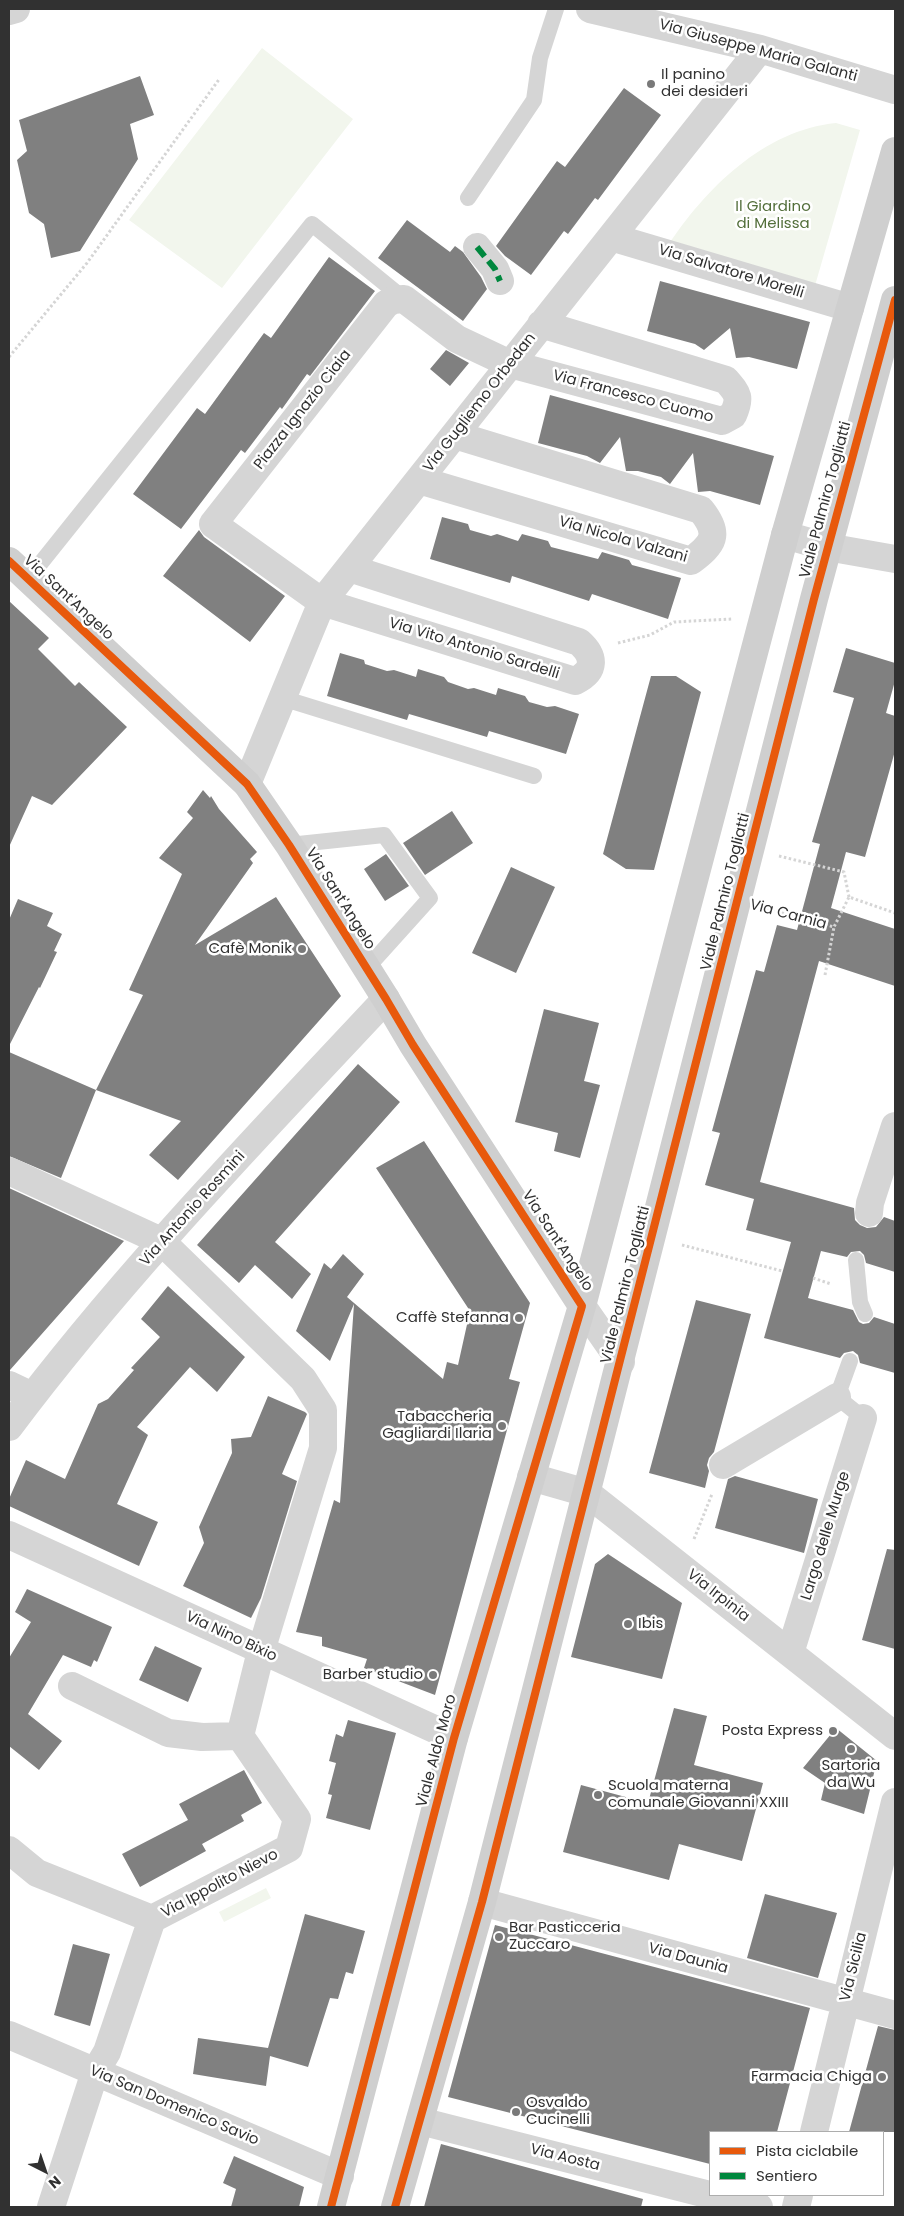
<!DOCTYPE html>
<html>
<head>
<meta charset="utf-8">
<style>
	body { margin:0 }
	#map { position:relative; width:904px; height:2216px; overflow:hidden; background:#fff; font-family:Poppins,sans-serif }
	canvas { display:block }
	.frame { position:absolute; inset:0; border:10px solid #313131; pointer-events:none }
	.legend { position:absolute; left:709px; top:2131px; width:175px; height:65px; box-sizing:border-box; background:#fff; border:1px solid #adadad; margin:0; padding:6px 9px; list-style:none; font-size:15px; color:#313131 }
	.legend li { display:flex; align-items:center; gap:10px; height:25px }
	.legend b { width:25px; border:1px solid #adadad }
	.north { position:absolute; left:20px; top:2146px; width:50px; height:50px; -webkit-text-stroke:4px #fff; paint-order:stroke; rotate:139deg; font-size:14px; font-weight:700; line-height:20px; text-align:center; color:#313131 }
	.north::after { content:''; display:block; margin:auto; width:18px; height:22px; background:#313131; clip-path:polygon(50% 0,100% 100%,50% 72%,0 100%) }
</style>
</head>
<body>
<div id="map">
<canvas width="904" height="2216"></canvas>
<div class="frame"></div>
<ul class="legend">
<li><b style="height:6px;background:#e8590c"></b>Pista ciclabile</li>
<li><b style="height:6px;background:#00873e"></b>Sentiero</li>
</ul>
<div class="north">N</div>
</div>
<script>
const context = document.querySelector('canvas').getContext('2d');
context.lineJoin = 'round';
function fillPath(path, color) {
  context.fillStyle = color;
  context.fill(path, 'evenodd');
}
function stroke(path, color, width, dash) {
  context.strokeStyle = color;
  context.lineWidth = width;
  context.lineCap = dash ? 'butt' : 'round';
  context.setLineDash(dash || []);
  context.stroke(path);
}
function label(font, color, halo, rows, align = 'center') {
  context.font = font + ' Poppins,sans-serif';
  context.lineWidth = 5;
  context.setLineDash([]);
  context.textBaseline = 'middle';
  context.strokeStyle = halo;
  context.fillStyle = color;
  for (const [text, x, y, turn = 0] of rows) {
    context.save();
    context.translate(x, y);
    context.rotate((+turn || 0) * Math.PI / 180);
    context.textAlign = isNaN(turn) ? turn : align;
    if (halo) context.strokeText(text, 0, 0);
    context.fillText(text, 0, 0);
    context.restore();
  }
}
fillPath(new Path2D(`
	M 262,48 L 353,119 L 222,288 L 129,220 Z
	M 836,123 L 860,130 L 814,289 L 667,247 C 705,189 764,130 836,123 Z
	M 266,1888 L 271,1898 L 224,1922 L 219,1912 Z`), '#f2f6ed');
fillPath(new Path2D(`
	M 140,76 L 154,115 L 130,124 L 138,159 L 80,251 L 51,258 L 44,224 L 29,213 L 17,160 L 27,151 L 19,120 Z
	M 624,88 L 661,115 L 598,200 L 595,198 L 568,234 L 564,231 L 531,275 L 505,256 L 496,246 L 557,161 L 565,167 Z
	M 407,220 L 450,252 L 455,246 L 463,252 L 481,277 L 487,289 L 463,321 L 378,258 Z
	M 329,257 L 375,291 L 310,376 L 307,374 L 282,409 L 280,407 L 245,453 L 241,450 L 181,529 L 133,494 L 197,408 L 205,414 L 264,333 L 271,338 Z
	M 660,281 L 810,322 L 797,369 L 749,357 L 736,358 L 730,328 L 704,350 L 695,344 L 647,331 Z
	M 446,350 L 469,363 L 450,386 L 430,369 Z
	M 550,395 L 774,456 L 760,505 L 710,491 L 698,492 L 693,453 L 670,484 L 661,477 L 638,471 L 626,471 L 620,437 L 600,463 L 587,456 L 538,443 Z
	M 442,517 L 468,524 L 470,530 L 491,536 L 497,534 L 518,541 L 522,534 L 548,541 L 551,547 L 598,559 L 602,552 L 629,560 L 632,565 L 681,578 L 668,619 L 592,594 L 589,601 L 512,576 L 510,583 L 430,559 Z
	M 199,530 L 204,537 L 285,596 L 250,642 L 163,576 Z
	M 9,601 L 49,638 L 38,649 L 75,686 L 79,682 L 127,727 L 52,805 L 32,796 L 9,847 Z
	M 846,648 L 895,663 L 895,681 L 886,713 L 895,716 L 895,751 L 865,857 L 846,852 L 831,908 L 895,929 L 895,986 L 819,961 L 760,1182 L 854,1208 L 855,1220 L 860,1225 L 867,1228 L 876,1227 L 884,1217 L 895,1221 L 895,1272 L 866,1263 L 864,1255 L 860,1251 L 851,1252 L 847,1257 L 821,1251 L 808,1298 L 853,1310 L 859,1322 L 863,1324 L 869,1323 L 874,1317 L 895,1324 L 895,1373 L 860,1363 L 858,1355 L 853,1351 L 844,1353 L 840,1358 L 764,1338 L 791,1242 L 746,1230 L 754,1199 L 705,1185 L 720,1133 L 712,1131 L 756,970 L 764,972 L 777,925 L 797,930 L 820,844 L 812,842 L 854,698 L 833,692 Z
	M 340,653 L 364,660 L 365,664 L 387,671 L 394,670 L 416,677 L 418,669 L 444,677 L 448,682 L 468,689 L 474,688 L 496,695 L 498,688 L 525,696 L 529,702 L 547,707 L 555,706 L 579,714 L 566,754 L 489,731 L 487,737 L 409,714 L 407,720 L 327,696 Z
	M 651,676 L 676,676 L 701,692 L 654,870 L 626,869 L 603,854 Z
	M 203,790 L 210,798 L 211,796 L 219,809 L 257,852 L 250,859 L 253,863 L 195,945 L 276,897 L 341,996 L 178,1180 L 149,1155 L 181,1121 L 96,1090 L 143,995 L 129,990 L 182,874 L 159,858 L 193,818 L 187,812 Z
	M 452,811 L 473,843 L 425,875 L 403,843 Z
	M 386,854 L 409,886 L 385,901 L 364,869 Z
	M 511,867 L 555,887 L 516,973 L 472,953 Z
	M 18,899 L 53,913 L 47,926 L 62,934 L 54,951 L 57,952 L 40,988 L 39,987 L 9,1046 L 9,920 Z
	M 544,1009 L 599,1023 L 584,1081 L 600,1085 L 580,1158 L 554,1151 L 558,1133 L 515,1122 Z
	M 9,1052 L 96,1090 L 61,1178 L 9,1156 Z
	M 358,1064 L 400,1102 L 275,1242 L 311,1274 L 292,1299 L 255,1265 L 239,1283 L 197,1245 Z
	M 424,1141 L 530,1303 L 509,1379 L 520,1382 L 435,1695 L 364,1668 L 367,1659 L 322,1646 L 322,1637 L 296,1632 L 334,1500 L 340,1503 L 354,1304 L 330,1361 L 296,1331 L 324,1263 L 331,1269 L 343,1254 L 364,1274 L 347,1297 L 443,1379 L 447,1362 L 458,1365 L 470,1311 L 376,1168 Z
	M 9,1188 L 124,1241 L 10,1370 L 9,1370 Z
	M 168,1286 L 245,1357 L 217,1392 L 190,1367 L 137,1427 L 148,1435 L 117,1504 L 158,1522 L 139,1566 L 9,1506 L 9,1499 L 26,1460 L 65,1479 L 98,1404 L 108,1399 L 134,1370 L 131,1368 L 160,1337 L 141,1319 Z
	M 696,1300 L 751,1314 L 714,1452 L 709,1458 L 707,1465 L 709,1471 L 705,1488 L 649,1473 Z
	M 268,1396 L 305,1412 L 307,1414 L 282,1474 L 297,1481 L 261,1598 L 251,1618 L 183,1586 L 204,1543 L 199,1527 L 232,1453 L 231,1439 L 251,1437 Z
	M 735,1476 L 818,1499 L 804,1553 L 715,1528 L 728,1479 Z
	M 887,1549 L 895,1550 L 895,1649 L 862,1640 Z
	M 608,1554 L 682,1603 L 662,1679 L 571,1657 L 595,1564 Z
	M 27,1589 L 112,1627 L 97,1662 L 94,1660 L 91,1667 L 63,1655 L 28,1714 L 62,1741 L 39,1770 L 9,1746 L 9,1658 L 31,1622 L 15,1612 Z
	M 155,1646 L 202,1668 L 188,1702 L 139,1680 Z
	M 674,1708 L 707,1716 L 694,1765 L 763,1783 L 742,1861 L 679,1844 L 669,1880 L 563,1852 L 581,1785 L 648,1803 Z
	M 348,1720 L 396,1733 L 370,1830 L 326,1818 L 332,1795 L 328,1794 L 336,1763 L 329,1761 L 336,1734 L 343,1737 Z
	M 836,1728 L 877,1761 L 864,1814 L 821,1800 L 825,1783 L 803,1768 Z
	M 244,1770 L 262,1803 L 241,1815 L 244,1821 L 202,1844 L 206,1851 L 140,1887 L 122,1854 L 188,1820 L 179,1804 Z
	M 765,1894 L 837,1913 L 818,1978 L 747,1958 Z
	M 305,1914 L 365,1931 L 353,1974 L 346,1972 L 338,1999 L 330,1998 L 308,2067 L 270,2056 L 266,2086 L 193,2074 L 198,2038 L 268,2048 Z
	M 495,1925 L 810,2008 L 777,2132 L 710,2132 L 710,2164 L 448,2097 Z
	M 73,1944 L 110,1954 L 90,2026 L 54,2015 Z
	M 878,2026 L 895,2030 L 895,2132 L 849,2132 Z
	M 441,2144 L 643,2199 L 641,2207 L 424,2207 Z
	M 234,2156 L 304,2187 L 299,2207 L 231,2207 L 236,2189 L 223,2183 Z`), '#808080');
stroke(new Path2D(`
	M 9,357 L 87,263 L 220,78
	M 618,643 L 650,635 L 674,622 L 732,619
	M 779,856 L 844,872 L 849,897
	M 767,909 L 834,927 L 849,897 L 895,913
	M 825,975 L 834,927
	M 682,1245 L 782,1271
	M 813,1278 L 831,1284
	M 694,1539 L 712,1494`), '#d5d5d5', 3, [2.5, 2.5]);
stroke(new Path2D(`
	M 468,198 L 534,100 L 540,58 L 556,9
	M 28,579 L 312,224 L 404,299
	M 282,698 L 534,776
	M 289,845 L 384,835 L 430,898 L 367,968
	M 856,1260 L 860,1302 L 865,1314
	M 850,1361 L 837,1397 L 863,1418`), '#d5d5d5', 16);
stroke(new Path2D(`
	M 590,9 L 760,49 L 895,90
	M 9,11 L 16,9
	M 611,237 L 850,308
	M 477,247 L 495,269 L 500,281
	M 419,480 L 691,561 C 713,544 721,535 701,510 L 455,435
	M 785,535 L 827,547 L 895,559
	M 349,568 L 579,642 C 595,656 596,671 575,681 L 322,602 L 213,524 L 386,304 L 393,300 L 404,299 L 457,339 L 510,364 L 722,421 L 733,415 C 741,397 738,394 726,380 L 541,324
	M 247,784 L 322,602 L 760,49
	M 9,1171 L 161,1241 L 303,1379 L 323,1410 L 323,1448 L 261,1651 L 240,1736 L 297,1819 L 289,1848 L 152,1919 L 37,1873 L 9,1850
	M 869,1213 L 870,1203 L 895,1126
	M 582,1306 L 621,1362
	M 9,1385 L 32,1396
	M 9,1427 C 123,1275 256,1138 386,999
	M 723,1465 L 837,1397
	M 531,1477 L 587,1493 L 895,1736
	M 9,1535 L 454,1738
	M 790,1653 L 863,1418
	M 72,1686 L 168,1733 L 202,1737 L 240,1736
	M 482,1902 L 895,2015
	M 9,2035 L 340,2176
	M 420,2121 L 710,2195
	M 814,2132 L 895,1802
	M 710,2195 L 759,2207
	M 51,2207 L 95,2072 L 107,2052 L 152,1919
	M 796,2207 L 799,2195`), '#d5d5d5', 28);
stroke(new Path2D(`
	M 9,561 L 247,784 L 289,845 L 386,999 L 413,1045 L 582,1306
	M 331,2207 L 454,1738 L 582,1306 L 785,535 L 895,151
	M 395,2207 L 482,1902 L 814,599 L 895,300`), '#cfcfcf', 28);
stroke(new Path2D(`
	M 477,247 L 495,269 L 500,281`), '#00873e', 6, [12, 6]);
stroke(new Path2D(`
	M 9,561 L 247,784 L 289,845 L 386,999 L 413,1045 L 582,1306 L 454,1738 L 331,2207
	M 395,2207 L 482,1902 L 814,599 L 895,300`), '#e8590c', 8);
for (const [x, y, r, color] of [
	[651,84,5,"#797979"],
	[302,949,5,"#797979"],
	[519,1318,5,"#797979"],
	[502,1426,5,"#797979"],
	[628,1624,5,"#797979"],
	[433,1675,5,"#797979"],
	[833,1731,5,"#797979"],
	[851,1749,5,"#797979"],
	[598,1795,5,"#797979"],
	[499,1937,5,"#797979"],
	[882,2077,5,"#797979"],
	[516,2112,5,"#797979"]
]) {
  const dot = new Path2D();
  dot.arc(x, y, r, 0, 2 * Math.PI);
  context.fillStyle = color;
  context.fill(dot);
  stroke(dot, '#fff', 2);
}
label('15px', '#313131', '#fff', [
	["Via Giuseppe Maria Galanti",758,51,15],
	["Via Salvatore Morelli",731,272,17],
	["Via Francesco Cuomo",633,397,15],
	["Via Gugliemo Orbedan",480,403,-52],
	["Piazza Ignazio Ciaia",303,410,-52],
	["Viale Palmiro Togliatti",826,500,-75],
	["Via Nicola Valzani",623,540,16],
	["Via Sant'Angelo",68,598,43],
	["Via Vito Antonio Sardelli",474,649,17],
	["Viale Palmiro Togliatti",726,892,-76],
	["Via Sant'Angelo",340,899,58],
	["Via Carnia",788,915,15],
	["Via Antonio Rosmini",193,1209,-48],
	["Via Sant'Angelo",557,1241,57],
	["Viale Palmiro Togliatti",626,1285,-76],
	["Largo delle Murge",826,1536,-73],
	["Via Irpinia",718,1596,38],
	["Via Nino Bixio",231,1637,25],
	["Viale Aldo Moro",437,1751,-75],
	["Via Ippolito Nievo",220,1884,-28],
	["Via Daunia",688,1959,15],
	["Via Sicilia",854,1967,-76],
	["Via San Domenico Savio",174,2106,23],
	["Via Aosta",565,2158,14]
]);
label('15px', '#313131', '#fff', [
	["Il panino",661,75,"left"],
	["dei desideri",661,92,"left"],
	["Cafè Monik",292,949],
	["Caffè Stefanna",509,1318],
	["Tabaccheria",492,1417],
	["Gagliardi Ilaria",492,1434],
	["Ibis",638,1624,"left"],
	["Barber studio",423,1675],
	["Posta Express",823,1731],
	["Sartoria",851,1766,"center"],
	["da Wu",851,1783,"center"],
	["Scuola materna",608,1786,"left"],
	["comunale Giovanni XXIII",608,1803,"left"],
	["Bar Pasticceria",509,1928,"left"],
	["Zuccaro",509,1945,"left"],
	["Farmacia Chiga",872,2077],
	["Osvaldo",526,2103,"left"],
	["Cucinelli",526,2120,"left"]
], 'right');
label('15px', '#536f3b', '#fff', [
	["Il Giardino",773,207],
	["di Melissa",773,224]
]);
</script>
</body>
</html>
